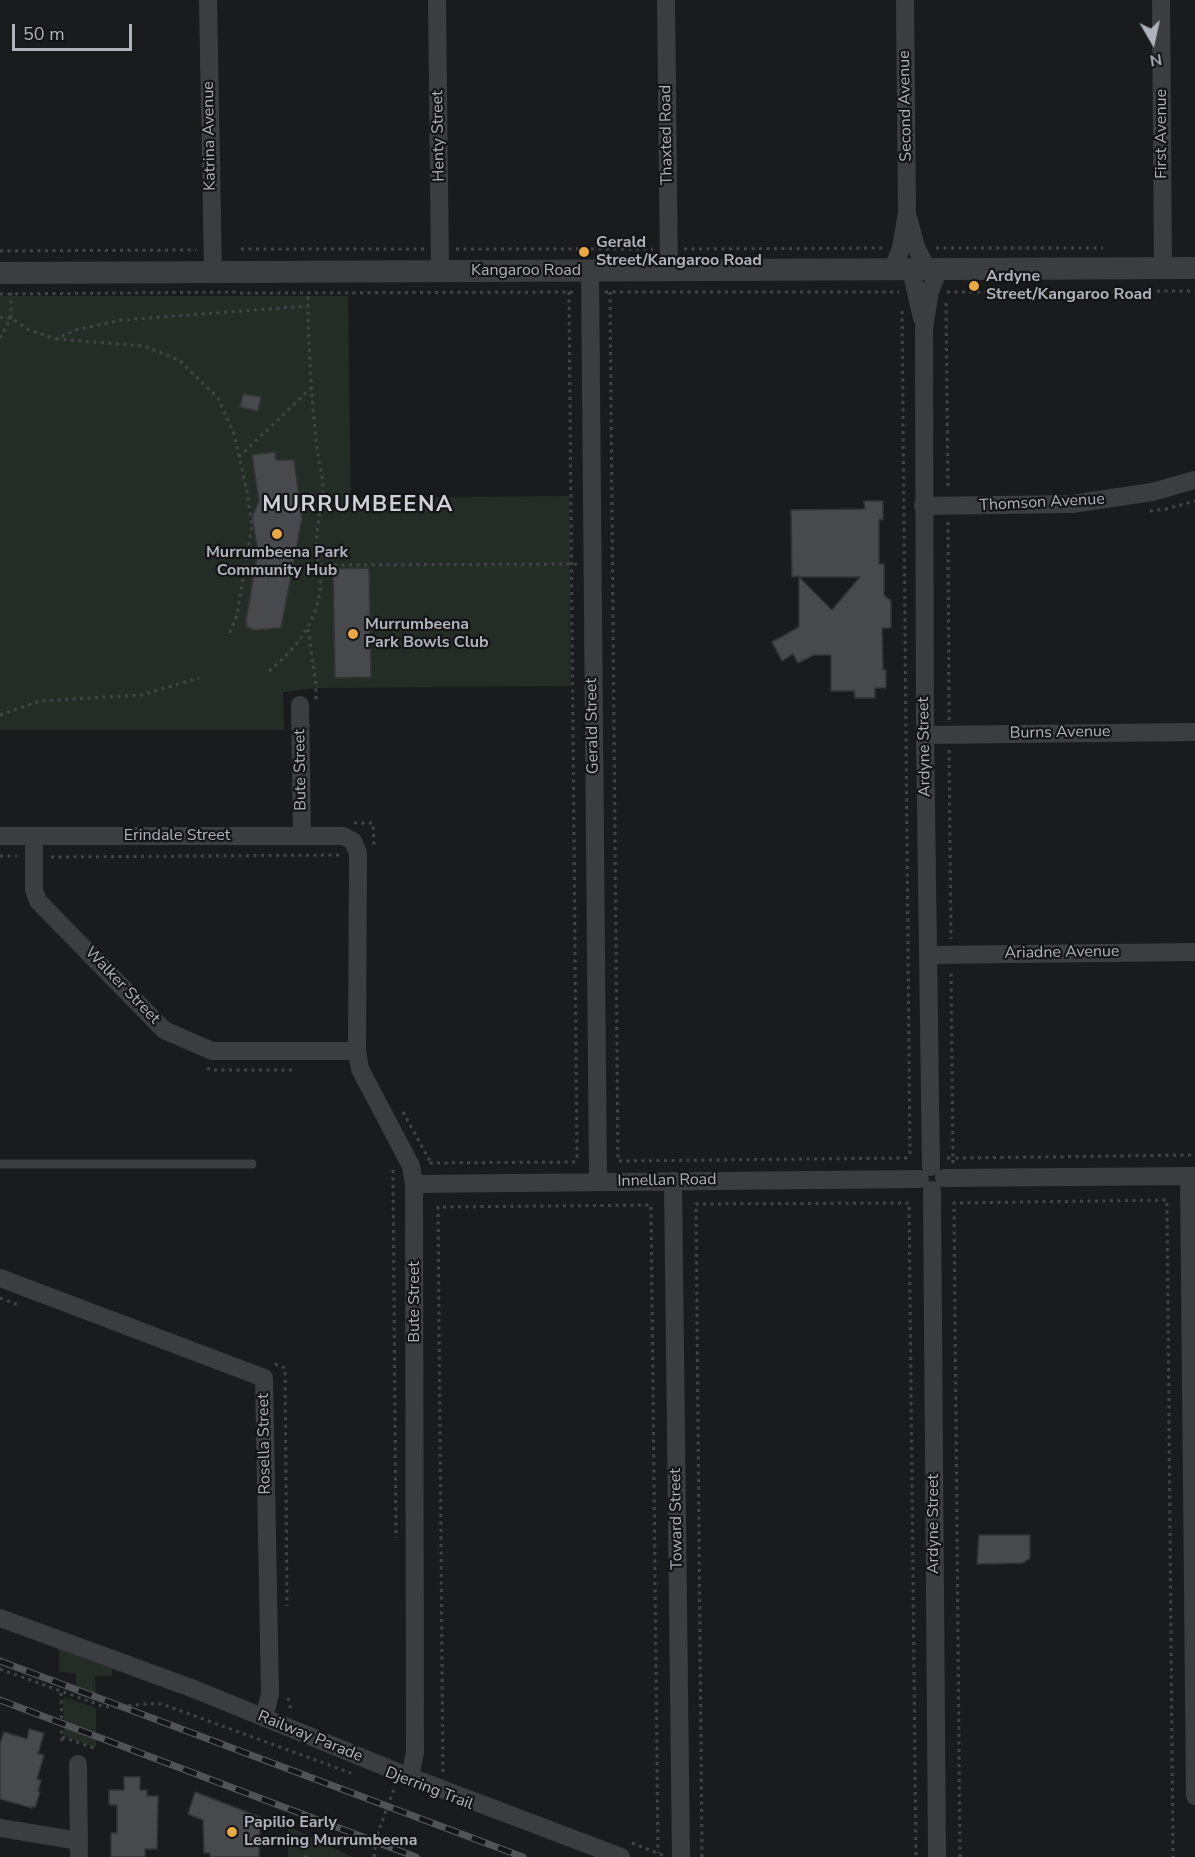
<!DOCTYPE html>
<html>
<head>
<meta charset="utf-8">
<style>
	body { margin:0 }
	#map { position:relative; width:1195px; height:1857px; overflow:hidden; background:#1a1b1d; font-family:"Nunito Sans",sans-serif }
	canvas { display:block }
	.north { position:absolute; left:1123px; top:12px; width:60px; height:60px; -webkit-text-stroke:4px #151518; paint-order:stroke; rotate:171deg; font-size:16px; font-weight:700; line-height:24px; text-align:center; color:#aeb3bb }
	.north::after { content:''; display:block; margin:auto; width:21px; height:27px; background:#aeb3bb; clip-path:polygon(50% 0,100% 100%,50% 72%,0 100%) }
	.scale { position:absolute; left:12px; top:24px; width:120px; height:27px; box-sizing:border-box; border:3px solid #aeb3bb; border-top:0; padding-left:8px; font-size:18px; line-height:21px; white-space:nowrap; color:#aeb3bb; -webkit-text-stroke:4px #151518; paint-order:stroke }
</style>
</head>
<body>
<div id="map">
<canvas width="1195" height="1857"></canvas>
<div class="north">N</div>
<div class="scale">50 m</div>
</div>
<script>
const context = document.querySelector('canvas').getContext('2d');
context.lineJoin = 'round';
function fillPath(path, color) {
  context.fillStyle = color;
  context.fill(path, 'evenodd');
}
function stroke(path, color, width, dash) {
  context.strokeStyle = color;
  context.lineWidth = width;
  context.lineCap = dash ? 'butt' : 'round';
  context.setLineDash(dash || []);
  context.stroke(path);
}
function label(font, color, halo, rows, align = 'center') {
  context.font = font + ' "Nunito Sans",sans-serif';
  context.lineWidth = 4.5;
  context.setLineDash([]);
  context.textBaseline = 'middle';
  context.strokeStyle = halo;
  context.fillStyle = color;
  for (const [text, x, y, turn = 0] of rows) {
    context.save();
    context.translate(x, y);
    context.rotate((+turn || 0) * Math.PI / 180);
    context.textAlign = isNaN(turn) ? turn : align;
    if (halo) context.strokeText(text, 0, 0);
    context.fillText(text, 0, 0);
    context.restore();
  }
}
fillPath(new Path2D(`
	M 0,296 L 348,296 L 351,498 L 569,496 L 571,686 L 320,688 L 283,692 L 284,730 L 0,730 Z
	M 59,1649 L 112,1669 L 112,1676 L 95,1676 L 96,1701 L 76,1694 L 76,1673 L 59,1672 Z
	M 65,1697 L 96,1708 L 96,1748 L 64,1736 L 63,1699 Z
	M 288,1826 L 352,1857 L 288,1857 Z`), '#242d25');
const building = new Path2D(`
	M 243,394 L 261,397 L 258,411 L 240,407 Z
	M 275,452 L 276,460 L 294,460 L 302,518 L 281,628 L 254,630 L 247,627 L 246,620 L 258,551 L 252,517 L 259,501 L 252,455 Z
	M 864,501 L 883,501 L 883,520 L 879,519 L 879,564 L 884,564 L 884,595 L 891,601 L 891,628 L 882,628 L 883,670 L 886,670 L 886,688 L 875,688 L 875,698 L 855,698 L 854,691 L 831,691 L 831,655 L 814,655 L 798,663 L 793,654 L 782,661 L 772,642 L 799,627 L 799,576 L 792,577 L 791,510 L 865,509 ZM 799,577 L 860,577 L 832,610 Z
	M 369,568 L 371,677 L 335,678 L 333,569 Z
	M 979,1535 L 1030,1535 L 1030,1558 L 1023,1563 L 977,1564 Z
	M 29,1729 L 44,1733 L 38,1754 L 44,1755 L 37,1779 L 41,1780 L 38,1791 L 40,1792 L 35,1807 L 32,1806 L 32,1808 L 0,1799 L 0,1744 L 4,1732 L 27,1739 Z
	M 124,1777 L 140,1777 L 140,1790 L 147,1790 L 147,1796 L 158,1796 L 157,1849 L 145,1849 L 145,1857 L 111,1857 L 111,1833 L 117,1833 L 117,1805 L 109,1805 L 109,1790 L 124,1790 Z
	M 195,1792 L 260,1817 L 259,1857 L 210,1857 L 210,1853 L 204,1853 L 203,1820 L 188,1814 Z`);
fillPath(building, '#47494c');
stroke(building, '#353538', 1.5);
stroke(new Path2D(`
	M 936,248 L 1103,248
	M 241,249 L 425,249
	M 456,249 L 653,249
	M 684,249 L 884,248
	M 0,251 L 196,250
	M 569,292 L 577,1162
	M 605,292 L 899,292
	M 610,292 L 618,1162
	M 947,292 L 1195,291
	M 240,293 L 575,292
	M 0,294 L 240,292
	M 946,303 L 948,489
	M 902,311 L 910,1158
	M 0,317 L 11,318 L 29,330 L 56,339 L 75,330 L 122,320 L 308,306
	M 0,338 L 11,318 L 11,292
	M 56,339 L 144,346 L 179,360 L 218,398 L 234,434 L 246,487 L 252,525 L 237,615 L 228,637
	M 239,457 L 311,388
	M 1150,511 L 1166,509 L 1195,501
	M 948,522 L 949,720
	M 319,565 L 578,564
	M 308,629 L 316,685 L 316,699
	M 269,671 C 293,651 312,629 319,597 C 323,582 318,567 317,552 C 315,531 321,510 323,489 C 323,473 317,455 316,439 C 311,390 308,343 308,293
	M 0,715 L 40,701 L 141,695 L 199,678
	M 949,750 L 951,939
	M 354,823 L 373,823 L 374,845
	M 0,856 L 17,856
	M 51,857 L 340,855
	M 207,1068 L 211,1070 L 293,1070
	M 403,1112 L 431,1163
	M 947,1158 L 953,1158 L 951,969
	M 619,1161 L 908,1158
	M 953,1163 L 953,1158 L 1195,1155
	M 432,1164 L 431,1163 L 579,1162
	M 393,1170 L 396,1538
	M 0,1298 L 18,1305
	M 275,1364 L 285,1368 L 287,1606
	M 0,1669 L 102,1706 C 122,1709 142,1702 162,1704 L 351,1773
	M 61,1693 L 62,1745
	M 288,1698 L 291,1711
	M 62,1737 L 94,1748
	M 443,1772 L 438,1207 L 651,1205 L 658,1853
	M 632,1843 L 665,1856
	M 304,1857 L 311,1857
	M 374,1857 L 376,1838 L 394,1789
	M 702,1857 L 696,1204 L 909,1203 L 916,1857
	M 960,1857 L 954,1203 L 1167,1200 L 1173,1857`), '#424448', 3, [3, 4.5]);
stroke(new Path2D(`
	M 0,1164 L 252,1164`), '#3c3d41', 9);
stroke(new Path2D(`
	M 208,0 L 213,272
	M 437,0 L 440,271
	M 666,0 L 669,270
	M 1161,0 L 1163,269
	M 909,220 L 916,247 L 927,269
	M 893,269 L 901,248 L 907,213 L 905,0
	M 911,270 L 922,318
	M 590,271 L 598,1182
	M 923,506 L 1072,504 L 1152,492 L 1195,480
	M 300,705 L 302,836
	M 925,735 L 1195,732
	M 0,836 L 343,836 L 353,841 L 358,853 L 357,1051 L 360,1069 L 411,1166 L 414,1184 L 415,1752 L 410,1777
	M 34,836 L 34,890 L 38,901 L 164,1030 L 212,1051 L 357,1051
	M 929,955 L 1195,952
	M 931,1167 L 925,735 L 924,328 L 930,291 L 939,269
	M 1189,1176 L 1195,1796
	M 944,1178 L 1195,1176
	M 673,1181 L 681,1857
	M 414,1184 L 920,1179
	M 932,1190 L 937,1857
	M 0,1278 L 264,1378 L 270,1694 L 264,1718
	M 0,1618 L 194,1689 L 410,1777 L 621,1857
	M 78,1764 L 79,1857
	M 0,1828 L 79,1841`), '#3c3d41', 18);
stroke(new Path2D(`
	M 0,273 L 1195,268`), '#3c3d41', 22);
const rail = new Path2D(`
	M 0,1661 L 523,1857
	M 0,1700 L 416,1857`);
stroke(rail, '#515358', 7);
stroke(rail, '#151518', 4.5, [14]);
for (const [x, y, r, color] of [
	[584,252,6,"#e9a846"],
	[974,286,6,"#e9a846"],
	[277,534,6,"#e9a846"],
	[353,634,6,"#e9a846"],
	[232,1832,6,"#e9a846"]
]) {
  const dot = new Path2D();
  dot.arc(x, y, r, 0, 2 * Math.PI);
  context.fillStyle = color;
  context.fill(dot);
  stroke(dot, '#151518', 2);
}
label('16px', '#aeb3bb', '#151518', [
	["Second Avenue",906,106,-91],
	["First Avenue",1162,134,-90],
	["Thaxted Road",667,135,-91],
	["Katrina Avenue",210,136,-91],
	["Henty Street",439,136,-91],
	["Kangaroo Road",526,271],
	["Thomson Avenue",1042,503,-3],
	["Gerald Street",593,726,-91],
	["Burns Avenue",1060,733,-1],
	["Ardyne Street",925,747,-91],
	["Bute Street",301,770,-91],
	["Erindale Street",177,836],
	["Ariadne Avenue",1062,953,-1],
	["Walker Street",122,986,46],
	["Innellan Road",667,1181,-1],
	["Bute Street",415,1302,-90],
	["Rosella Street",265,1444,-91],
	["Toward Street",677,1519,-91],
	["Ardyne Street",934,1524,-90],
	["Railway Parade",310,1737,22],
	["Djerring Trail",429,1789,21]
]);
label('bold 16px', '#aeb3bb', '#151518', [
	["Gerald",596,243],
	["Street/Kangaroo Road",596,261],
	["Ardyne",986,277],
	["Street/Kangaroo Road",986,295],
	["Murrumbeena Park",277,553,"center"],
	["Community Hub",277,571,"center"],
	["Murrumbeena",365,625],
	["Park Bowls Club",365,643],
	["Papilio Early",244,1823],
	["Learning Murrumbeena",244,1841]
], 'left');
context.letterSpacing = '1.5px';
label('bold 22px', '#cfd1d7', '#151518', [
	["MURRUMBEENA",358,506]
]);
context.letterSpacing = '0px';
</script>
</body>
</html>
